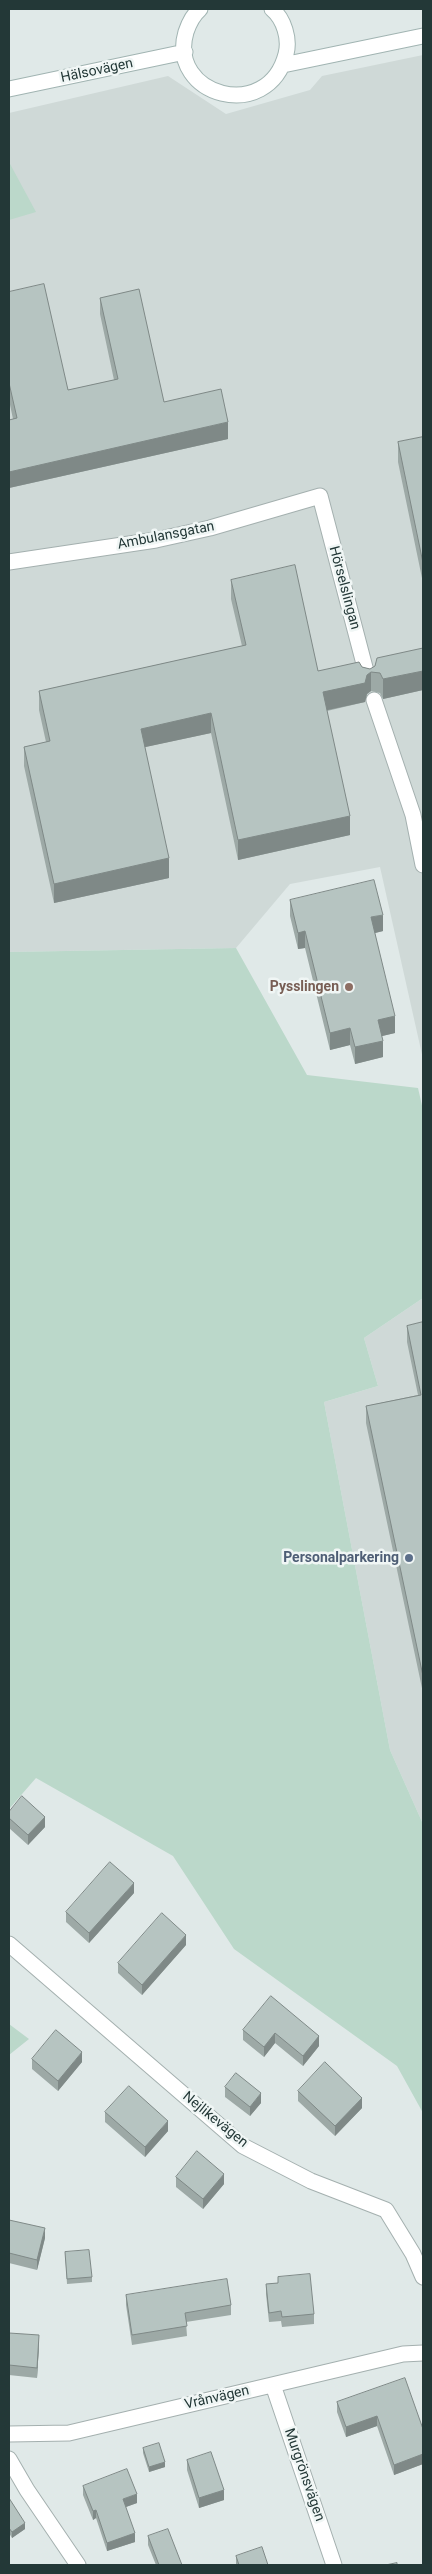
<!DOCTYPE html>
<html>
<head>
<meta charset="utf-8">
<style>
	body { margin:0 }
	#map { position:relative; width:432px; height:2574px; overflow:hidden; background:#e0e9e8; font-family:Roboto,sans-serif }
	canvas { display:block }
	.frame { position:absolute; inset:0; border:10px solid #233837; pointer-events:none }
</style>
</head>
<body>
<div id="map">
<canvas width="432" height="2574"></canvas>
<div class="frame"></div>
</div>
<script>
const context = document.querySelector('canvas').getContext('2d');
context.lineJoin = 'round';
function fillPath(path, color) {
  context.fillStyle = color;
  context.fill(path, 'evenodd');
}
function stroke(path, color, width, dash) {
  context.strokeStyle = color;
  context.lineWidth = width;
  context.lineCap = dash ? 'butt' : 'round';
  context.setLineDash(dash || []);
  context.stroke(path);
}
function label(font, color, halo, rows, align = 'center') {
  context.font = font + ' Roboto,sans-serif';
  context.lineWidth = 5;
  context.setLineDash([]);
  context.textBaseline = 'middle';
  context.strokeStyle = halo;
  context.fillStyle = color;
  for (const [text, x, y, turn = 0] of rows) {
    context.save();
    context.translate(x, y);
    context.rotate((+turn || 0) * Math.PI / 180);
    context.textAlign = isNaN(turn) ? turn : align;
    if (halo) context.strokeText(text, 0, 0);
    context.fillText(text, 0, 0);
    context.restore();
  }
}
fillPath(new Path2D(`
	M 423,55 L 423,1059 L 380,867 L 290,884 L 236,948 L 9,952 L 9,113 L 168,76 L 226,114 L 310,90 L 322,76 Z
	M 423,1298 L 423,1824 L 390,1750 L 324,1402 L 378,1386 L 364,1338 Z`), '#cfd9d7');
fillPath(new Path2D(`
	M 9,162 L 36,212 L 9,220 Z
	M 236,948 L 307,1075 L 418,1088 L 423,1110 L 423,1298 L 364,1338 L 378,1386 L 324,1402 L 390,1750 L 423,1824 L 423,2113 L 397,2066 L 234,1949 L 173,1856 L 36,1778 L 9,1809 L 9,952 Z
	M 9,2024 L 29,2039 L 9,2055 Z`), '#bbd8ca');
const street = new Path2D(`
	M 9,562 L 156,540 L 210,528 L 320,496 L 368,679
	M 374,700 L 413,815 L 423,865
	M 9,1944 L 243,2146 L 311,2181 L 386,2210 L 413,2254 L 423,2277
	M 273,2385 L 334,2565
	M 9,2434 L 69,2433 L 403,2354 L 423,2353
	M 9,2459 L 27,2490 L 78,2565`);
const secondary = new Path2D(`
	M 200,9 C 193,15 189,23 186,32 C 167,96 268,124 286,54 C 290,39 284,19 272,9
	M 283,65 L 423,36
	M 9,89 L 185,52`);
stroke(street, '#a4b0af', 17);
stroke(secondary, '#a1b4b2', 17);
stroke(street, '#fff', 15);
stroke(secondary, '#fff', 15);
fillPath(new Path2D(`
	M 9,292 L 68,390 L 114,380 L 100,314 L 100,298 L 164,402 L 228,439 L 9,488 L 9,420 L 13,419 L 9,400 Z
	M 423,437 L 423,583 L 398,462 L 398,442 Z
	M 231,580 L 318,671 L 362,667 L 370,669 L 423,648 L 423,690 L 383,699 L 380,693 L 371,691 L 367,694 L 365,702 L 327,711 L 350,835 L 238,860 L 211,733 L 145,747 L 169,878 L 54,903 L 24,766 L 24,747 L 46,742 L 39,710 L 39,691 L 242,646 L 231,599 Z
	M 290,900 L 383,931 L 375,933 L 395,1033 L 382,1036 L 383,1057 L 355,1064 L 350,1045 L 330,1050 L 305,948 L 298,949 L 290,916 Z
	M 423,1322 L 423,1693 L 366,1423 L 366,1406 L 418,1395 L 407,1342 L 407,1326 Z
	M 9,1812 L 45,1827 L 28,1845 L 9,1828 Z
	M 134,1893 L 89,1943 L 66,1922 L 66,1912 Z
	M 186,1945 L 142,1995 L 118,1973 L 118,1963 Z
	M 243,2030 L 319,2036 L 319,2046 L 303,2066 L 275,2043 L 264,2057 L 243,2040 Z
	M 32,2059 L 82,2062 L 58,2091 L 32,2069 Z
	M 225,2087 L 261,2103 L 250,2116 L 225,2097 Z
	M 298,2091 L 362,2108 L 335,2136 L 298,2101 Z
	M 105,2112 L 168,2131 L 145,2157 L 105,2122 Z
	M 176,2177 L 224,2184 L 203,2209 L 176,2187 Z
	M 9,2220 L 45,2238 L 37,2270 L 9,2263 Z
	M 65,2252 L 92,2277 L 92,2282 L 67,2284 Z
	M 278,2277 L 314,2314 L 314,2324 L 282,2327 L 281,2321 L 269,2322 L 266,2294 L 266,2284 L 278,2283 Z
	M 126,2295 L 231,2305 L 231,2315 L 186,2322 L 187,2336 L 132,2345 L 126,2305 Z
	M 9,2333 L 39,2345 L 37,2378 L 9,2375 Z
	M 337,2402 L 423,2429 L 423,2464 L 394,2475 L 377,2426 L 346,2437 L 337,2412 Z
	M 143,2448 L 165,2467 L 149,2472 L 143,2453 Z
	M 187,2460 L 224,2500 L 199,2508 L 187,2470 Z
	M 83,2486 L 137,2503 L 126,2507 L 135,2542 L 107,2551 L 96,2518 L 93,2520 L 83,2495 Z
	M 9,2499 L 25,2529 L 12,2538 L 9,2533 Z
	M 148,2536 L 182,2565 L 156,2565 L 148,2545 Z
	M 236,2556 L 268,2565 L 236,2565 Z`), '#9da9a6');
fillPath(new Path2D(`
	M 228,422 L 228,439 L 9,488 L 9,472 Z
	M 423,671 L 423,690 L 383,699 L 383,679 Z
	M 371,672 L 371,691 L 367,694 L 365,702 L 323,711 L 323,692 L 367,675 Z
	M 211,713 L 211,733 L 141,748 L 141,729 Z
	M 350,816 L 350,835 L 238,860 L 238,840 Z
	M 169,858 L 169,878 L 54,903 L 54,884 Z
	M 383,915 L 383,931 L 371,934 L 371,917 Z
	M 305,931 L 305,948 L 298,949 L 298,933 Z
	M 395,1016 L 395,1033 L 378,1037 L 378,1020 Z
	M 350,1028 L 350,1045 L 330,1050 L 330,1033 Z
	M 383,1041 L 383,1057 L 355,1064 L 355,1047 Z
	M 45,1817 L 45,1827 L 28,1845 L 28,1835 Z
	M 134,1883 L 134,1893 L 89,1943 L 89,1933 Z
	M 186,1935 L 186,1945 L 142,1995 L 142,1985 Z
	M 275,2033 L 275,2043 L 264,2057 L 264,2047 Z
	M 319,2036 L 319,2046 L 303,2066 L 303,2056 Z
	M 82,2052 L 82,2062 L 58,2091 L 58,2081 Z
	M 261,2093 L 261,2103 L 250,2116 L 250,2107 Z
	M 362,2098 L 362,2108 L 335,2136 L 335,2126 Z
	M 168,2121 L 168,2131 L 145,2157 L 145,2147 Z
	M 224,2174 L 224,2184 L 203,2209 L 203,2199 Z
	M 45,2228 L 45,2238 L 37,2270 L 37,2260 Z
	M 39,2335 L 39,2345 L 37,2378 L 37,2368 Z
	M 377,2416 L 377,2426 L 346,2437 L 346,2427 Z
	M 423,2454 L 423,2464 L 394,2475 L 394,2465 Z
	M 165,2462 L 165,2467 L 149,2472 L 149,2467 Z
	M 224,2490 L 224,2500 L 199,2508 L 199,2498 Z
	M 137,2494 L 137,2503 L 123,2508 L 123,2499 Z
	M 96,2510 L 96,2518 L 93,2520 L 93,2511 Z
	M 25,2523 L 25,2529 L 12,2538 L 12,2532 Z
	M 135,2533 L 135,2542 L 107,2551 L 107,2543 Z`), '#7f8987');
const building = new Path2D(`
	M 44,284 L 68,390 L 118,379 L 100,298 L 139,289 L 164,402 L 221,389 L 228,422 L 9,472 L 9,420 L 17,418 L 9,383 L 9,292 Z
	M 423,437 L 423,563 L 398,442 Z
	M 295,565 L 318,671 L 359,662 L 362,667 L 370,669 L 375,666 L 377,658 L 423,648 L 423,671 L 383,679 L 380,673 L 371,672 L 367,675 L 365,683 L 323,692 L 350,816 L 238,840 L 211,713 L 141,729 L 169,858 L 54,884 L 24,747 L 50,741 L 39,691 L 246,645 L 231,580 Z
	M 374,880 L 383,915 L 371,917 L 395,1016 L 378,1020 L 383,1041 L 355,1047 L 350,1028 L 330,1033 L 305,931 L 298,933 L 290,900 Z
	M 423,1322 L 423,1676 L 366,1406 L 421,1395 L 407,1326 Z
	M 22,1796 L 45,1817 L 28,1835 L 9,1818 L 9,1812 Z
	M 110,1862 L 134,1883 L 89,1933 L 66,1912 Z
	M 162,1913 L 186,1935 L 142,1985 L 118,1963 Z
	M 271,1996 L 319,2036 L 303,2056 L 275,2033 L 264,2047 L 243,2030 Z
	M 56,2030 L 82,2052 L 58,2081 L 32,2059 Z
	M 325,2062 L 362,2098 L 335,2126 L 298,2091 Z
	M 236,2073 L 261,2093 L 250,2107 L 225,2087 Z
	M 129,2086 L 168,2121 L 145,2147 L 105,2112 Z
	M 197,2151 L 224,2174 L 203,2199 L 176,2177 Z
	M 9,2220 L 45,2228 L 37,2260 L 9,2253 Z
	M 89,2250 L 92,2277 L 67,2279 L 65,2252 Z
	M 310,2274 L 314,2314 L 282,2317 L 281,2311 L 269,2313 L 266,2284 L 278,2283 L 278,2277 Z
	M 227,2279 L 231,2305 L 185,2313 L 187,2326 L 132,2335 L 126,2295 Z
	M 9,2333 L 39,2335 L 37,2368 L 9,2365 Z
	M 405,2378 L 423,2429 L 423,2454 L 394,2465 L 377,2416 L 346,2427 L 337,2402 Z
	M 159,2443 L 165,2462 L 149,2467 L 143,2448 Z
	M 211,2452 L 224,2490 L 199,2498 L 187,2460 Z
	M 127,2469 L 137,2494 L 123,2499 L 135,2533 L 107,2543 L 96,2510 L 93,2511 L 83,2486 Z
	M 9,2498 L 25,2523 L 12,2532 L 9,2528 Z
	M 168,2529 L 182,2565 L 159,2565 L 148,2536 Z
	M 262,2547 L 268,2565 L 239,2565 L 236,2556 Z
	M 397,2563 L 397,2565 L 386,2565 Z`);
fillPath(building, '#b6c4c1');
stroke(building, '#7f8987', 1);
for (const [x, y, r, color] of [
	[349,987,5,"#8d6e63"],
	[409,1558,5,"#5c6f8a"]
]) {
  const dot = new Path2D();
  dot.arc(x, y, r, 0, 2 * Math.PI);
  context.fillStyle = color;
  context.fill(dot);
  stroke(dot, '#f0f6f5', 2);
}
label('14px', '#233837', '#f0f6f5', [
	["Hälsovägen",97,71,-12],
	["Ambulansgatan",166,536,-11],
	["Hörselslingan",344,588,75],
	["Nejlikevägen",215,2120,39],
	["Vrånvägen",217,2398,-13],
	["Murgrönsvägen",304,2475,71]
]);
label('bold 14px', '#785e54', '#f0f6f5', [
	["Pysslingen",339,987]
], 'right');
label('bold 14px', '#4e5e75', '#f0f6f5', [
	["Personalparkering",399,1558]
], 'right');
</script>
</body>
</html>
